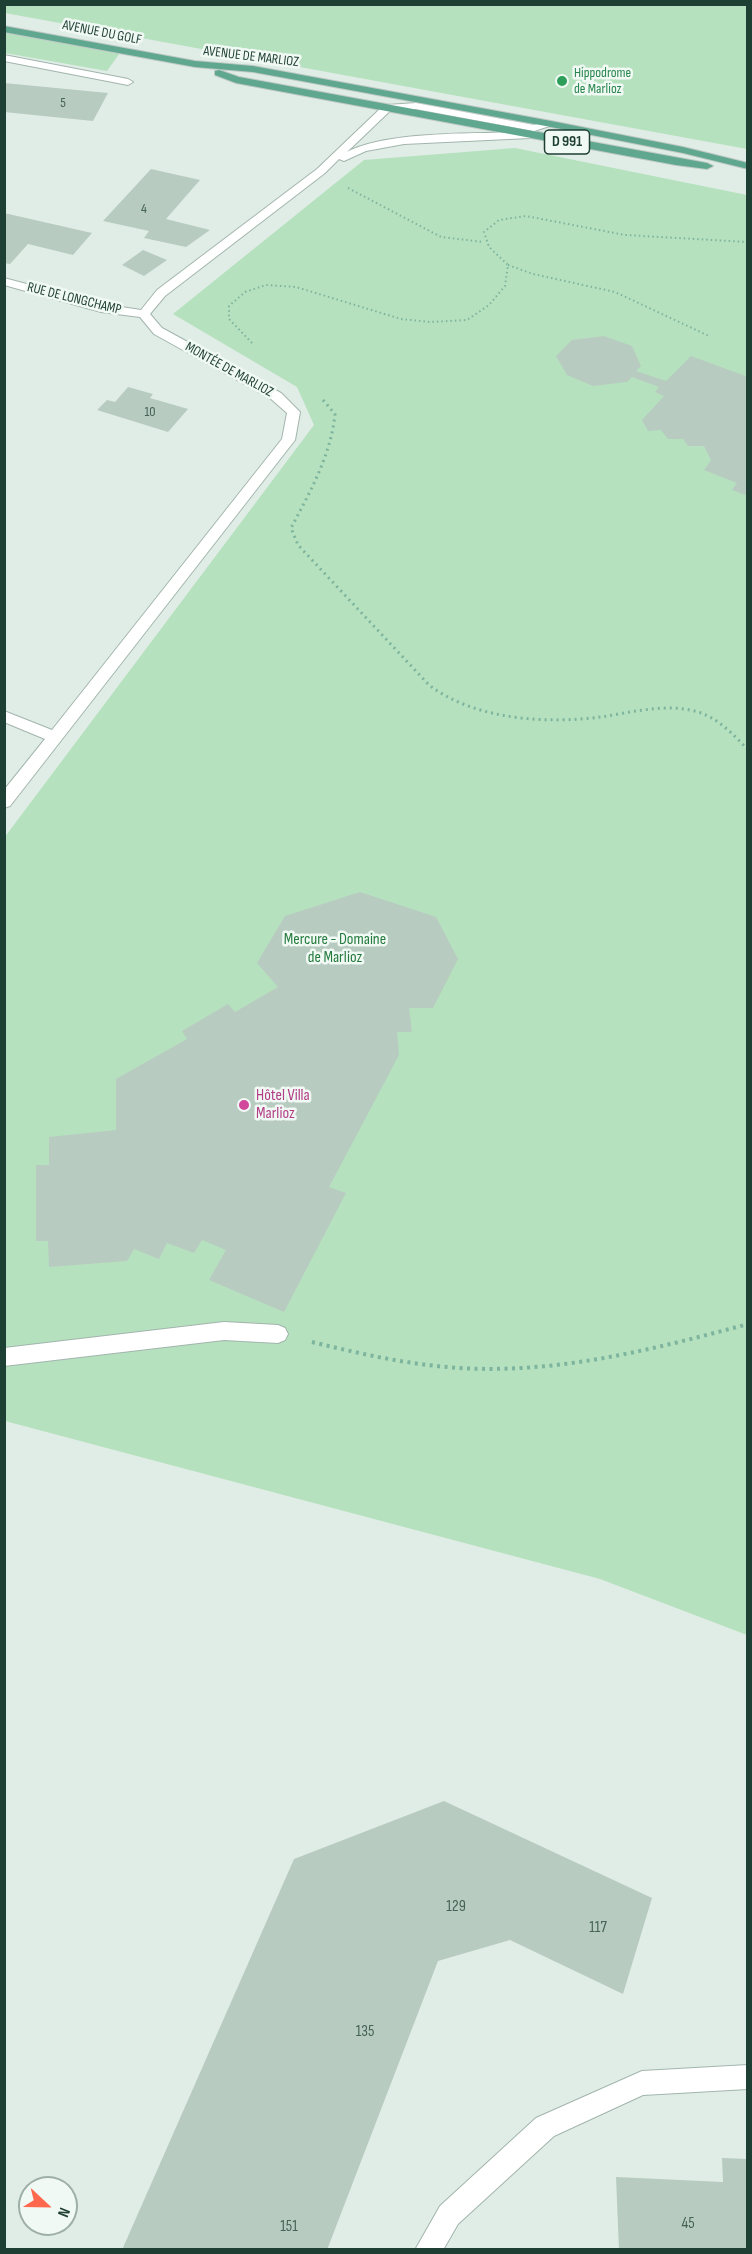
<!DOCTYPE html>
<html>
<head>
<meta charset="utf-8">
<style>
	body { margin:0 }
	#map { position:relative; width:752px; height:2254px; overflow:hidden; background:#e0ede6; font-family:"Sofia Sans Condensed",sans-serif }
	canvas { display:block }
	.frame { position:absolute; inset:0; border:6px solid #1e3f34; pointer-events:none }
	.north { position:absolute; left:18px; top:2176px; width:60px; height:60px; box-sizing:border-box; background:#f1f9f4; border:2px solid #9dafa7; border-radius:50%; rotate:112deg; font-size:16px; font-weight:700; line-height:24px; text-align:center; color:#1e3f34 }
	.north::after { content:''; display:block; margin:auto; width:21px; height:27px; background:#ff684c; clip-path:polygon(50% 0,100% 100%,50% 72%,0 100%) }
</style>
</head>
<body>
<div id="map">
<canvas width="752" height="2254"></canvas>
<div class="frame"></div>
<div class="north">N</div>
</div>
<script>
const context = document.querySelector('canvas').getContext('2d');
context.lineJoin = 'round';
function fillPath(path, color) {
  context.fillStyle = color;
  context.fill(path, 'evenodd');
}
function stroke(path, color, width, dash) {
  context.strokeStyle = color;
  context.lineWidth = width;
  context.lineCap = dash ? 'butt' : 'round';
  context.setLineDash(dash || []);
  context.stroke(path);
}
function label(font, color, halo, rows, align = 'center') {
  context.font = font + ' "Sofia Sans Condensed",sans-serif';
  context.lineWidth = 5;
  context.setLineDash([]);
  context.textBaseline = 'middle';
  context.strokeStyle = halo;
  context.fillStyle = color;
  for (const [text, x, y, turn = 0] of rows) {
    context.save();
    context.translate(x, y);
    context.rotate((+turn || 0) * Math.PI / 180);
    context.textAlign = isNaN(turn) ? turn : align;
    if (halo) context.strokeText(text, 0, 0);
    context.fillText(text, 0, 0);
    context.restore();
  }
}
fillPath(new Path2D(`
	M 4,5 L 747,5 L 747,149 L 5,13 Z
	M 4,30 L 122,50 L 107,71 L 5,53 Z
	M 515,148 L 747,195 L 747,1635 L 600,1579 L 5,1421 L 4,838 L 314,425 L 297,387 L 173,314 L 364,160 Z`), '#b6e1be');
fillPath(new Path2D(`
	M 4,83 L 108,93 L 93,121 L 4,112 Z
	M 151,169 L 200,180 L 166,219 L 210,230 L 186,247 L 144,238 L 149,231 L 103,221 Z
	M 4,213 L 92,233 L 73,255 L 28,244 L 10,264 L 4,263 Z
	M 143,250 L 167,260 L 144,276 L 122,265 Z
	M 604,336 L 632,346 L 641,366 L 636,371 L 666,381 L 691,356 L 748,377 L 748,496 L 732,490 L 737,483 L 704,470 L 711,460 L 704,446 L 688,446 L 683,439 L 668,439 L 661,430 L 648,431 L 642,420 L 664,396 L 655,392 L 659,387 L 632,377 L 627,382 L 593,386 L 567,375 L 556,356 L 572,340 Z
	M 128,387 L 153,394 L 150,398 L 188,409 L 168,432 L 97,410 L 107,400 L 115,402 Z
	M 360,892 L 436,917 L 458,959 L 433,1008 L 409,1008 L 412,1032 L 397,1032 L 399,1055 L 329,1187 L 346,1193 L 284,1312 L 209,1280 L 226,1250 L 202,1240 L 194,1253 L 167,1243 L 159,1259 L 134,1249 L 127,1261 L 49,1267 L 48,1241 L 36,1241 L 36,1165 L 49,1165 L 49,1137 L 116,1130 L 116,1079 L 187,1039 L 182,1031 L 228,1004 L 235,1012 L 278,987 L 257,963 L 285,916 Z
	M 444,1801 L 652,1898 L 623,1994 L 510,1940 L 438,1961 L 327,2250 L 122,2250 L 294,1859 Z
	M 722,2158 L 748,2159 L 748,2250 L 619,2250 L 616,2177 L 723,2182 Z`), '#b8cbc1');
const service = new Path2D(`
	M 4,55 L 128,79 L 133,82 L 128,85 L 4,61 Z
	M 416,103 L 534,125 L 551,121 L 556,124 L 534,131 L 416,109 L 387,111 L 382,108 L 387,105 Z
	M 224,1322 L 278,1325 L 285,1328 L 288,1334 L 285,1340 L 278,1343 L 224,1340 L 4,1366 L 4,1348 Z
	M 748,2065 L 748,2089 L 643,2095 L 554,2136 L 458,2224 L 443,2250 L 415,2250 L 440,2206 L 536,2118 L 642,2071 Z`);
const minor = new Path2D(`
	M 387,105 L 392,108 L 391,110 L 347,152 C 388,130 482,134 530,132 L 535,135 L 530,138 L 404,144 L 366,151 L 344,161 L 339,159 L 325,173 L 165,296 L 150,314 L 162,328 L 281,393 L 300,412 L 295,440 L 10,806 L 4,808 L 4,790 L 45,739 L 4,722 L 4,711 L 52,730 L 282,439 L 287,413 L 271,399 L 154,334 L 140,317 L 101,312 L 4,285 L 4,278 L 102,304 L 141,310 L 157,290 L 317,169 L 383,106 Z`);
const primary = new Path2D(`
	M 4,26 L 195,61 L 253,66 L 551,121 L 683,147 L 748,163 L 748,169 L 683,153 L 551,127 L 253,72 L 195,67 L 4,32 Z
	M 219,70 L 239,77 L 707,163 L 713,166 L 707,169 L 676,165 L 236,83 L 215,75 L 215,71 Z`);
stroke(service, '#a2b5ad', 2);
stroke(minor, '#a2b5ad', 2);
stroke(primary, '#c0c9c6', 2);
stroke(new Path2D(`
	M 348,188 L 441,237 L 484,242
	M 508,265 L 533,274 L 615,292 L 709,336
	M 252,343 L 229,319 L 229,306 L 245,292 L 266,285 L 296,287 L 401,319 L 430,322 L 467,320 L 489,305 L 505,286 L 508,265 L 489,247 L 484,232 L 499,220 L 526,216 L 625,235 L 748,242`), '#7db49e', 2, [1.5, 3]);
stroke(new Path2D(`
	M 323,400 L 335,414 C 331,455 310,492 291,528 L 298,545 L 429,685 C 475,720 546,724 601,717 C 633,712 670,702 701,713 C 720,720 735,736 748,750`), '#7db49e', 3, [2, 4]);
stroke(new Path2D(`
	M 312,1342 C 361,1354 410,1365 460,1368 C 558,1374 655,1349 748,1324`), '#7db49e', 4, [3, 4.5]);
fillPath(service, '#fff');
fillPath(minor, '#fff');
fillPath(primary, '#5fa88f');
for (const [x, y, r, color] of [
	[562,81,6,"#2e9e5b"],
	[244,1105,6,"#d1479c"]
]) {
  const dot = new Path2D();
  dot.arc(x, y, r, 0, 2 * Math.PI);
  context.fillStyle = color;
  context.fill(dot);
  stroke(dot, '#f1f9f4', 2);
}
label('14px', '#1e3f34', '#f1f9f4', [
	["AVENUE DU GOLF",102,33,11],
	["AVENUE DE MARLIOZ",251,57,7],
	["RUE DE LONGCHAMP",74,299,14],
	["MONTÉE DE MARLIOZ",229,370,29]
]);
label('14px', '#27864d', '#f1f9f4', [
	["Hippodrome",574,73],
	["de Marlioz",574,89]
], 'left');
label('14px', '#446257', null, [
	["5",63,103],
	["4",144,209],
	["10",150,412]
]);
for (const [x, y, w] of [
	[567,142,45]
]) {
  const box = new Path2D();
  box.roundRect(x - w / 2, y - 12, w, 24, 4.5);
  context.fillStyle = '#f1f9f4';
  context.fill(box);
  stroke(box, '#1e3f34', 1.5);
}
label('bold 15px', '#1e3f34', null, [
	["D 991",567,142]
]);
label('16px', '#247b3e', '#f1f9f4', [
	["Mercure - Domaine",335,940],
	["de Marlioz",335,958]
]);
label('16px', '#b23c85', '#f1f9f4', [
	["Hôtel Villa",256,1096],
	["Marlioz",256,1114]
], 'left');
label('16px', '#446257', null, [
	["129",456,1907],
	["117",598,1928],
	["135",365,2032],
	["45",688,2224],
	["151",289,2227]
]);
</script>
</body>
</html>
